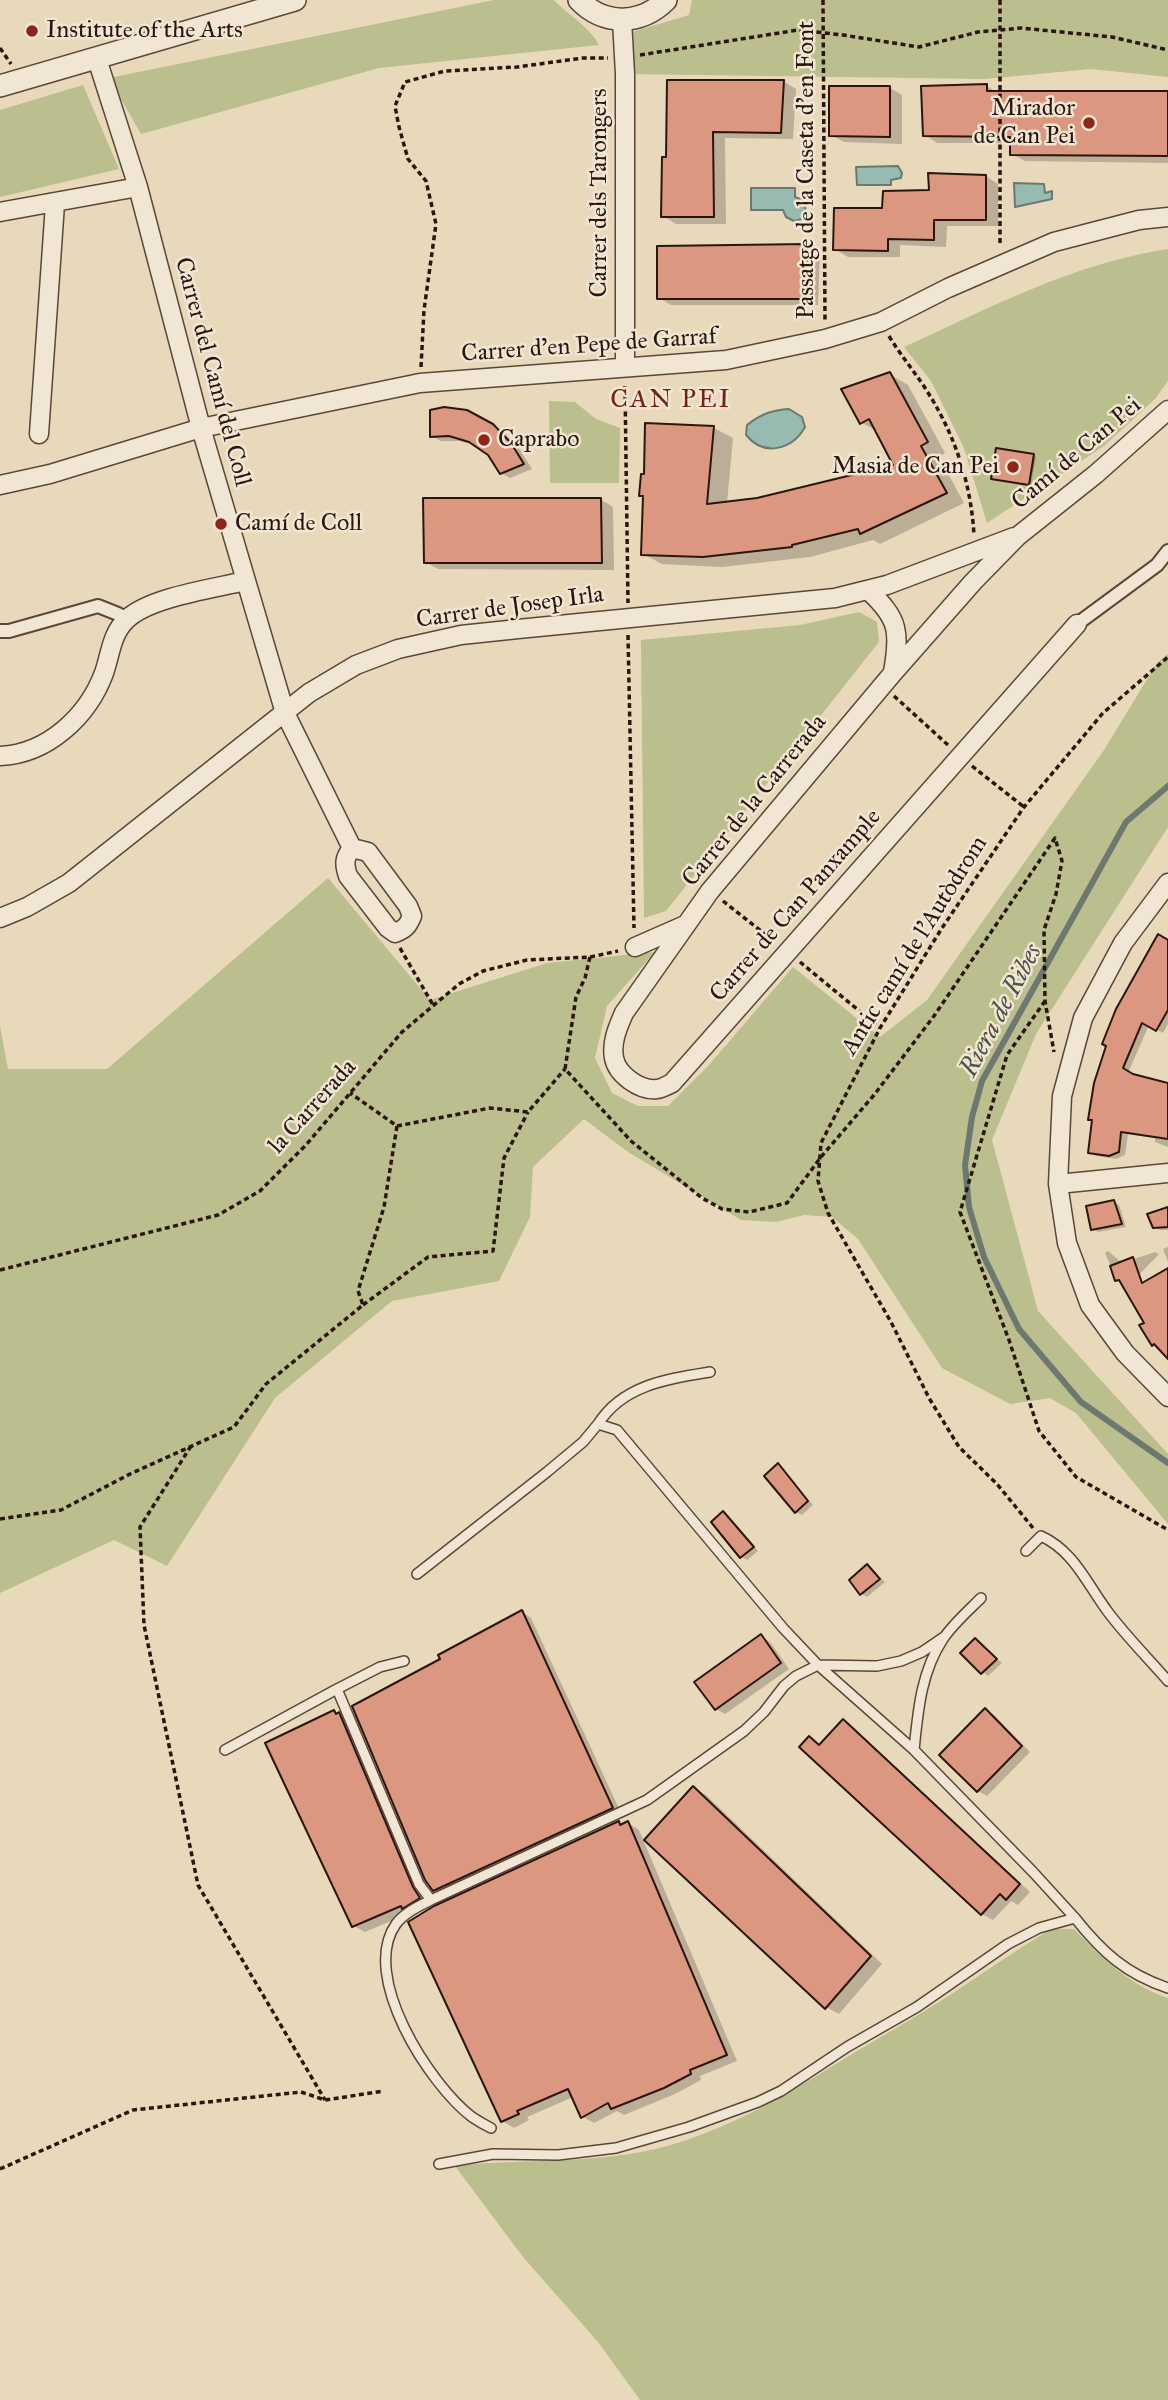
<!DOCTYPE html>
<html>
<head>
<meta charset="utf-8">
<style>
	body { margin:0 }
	canvas { display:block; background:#e9d9bb }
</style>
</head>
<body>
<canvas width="1168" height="2400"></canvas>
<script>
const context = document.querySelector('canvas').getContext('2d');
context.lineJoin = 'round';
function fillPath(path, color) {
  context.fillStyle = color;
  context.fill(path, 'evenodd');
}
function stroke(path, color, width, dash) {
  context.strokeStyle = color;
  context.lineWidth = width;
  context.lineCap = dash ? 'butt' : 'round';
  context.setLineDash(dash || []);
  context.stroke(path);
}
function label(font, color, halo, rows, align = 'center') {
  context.font = font + ' "IM FELL Great Primer",serif';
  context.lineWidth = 5;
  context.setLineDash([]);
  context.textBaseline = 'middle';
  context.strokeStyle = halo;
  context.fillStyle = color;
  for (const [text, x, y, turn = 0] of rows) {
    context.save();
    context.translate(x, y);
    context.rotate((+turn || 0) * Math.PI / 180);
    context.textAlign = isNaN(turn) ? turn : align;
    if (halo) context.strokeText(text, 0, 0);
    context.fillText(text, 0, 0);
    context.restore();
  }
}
fillPath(new Path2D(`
	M 494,0 L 554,0 C 569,16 588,25 599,45 L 379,68 L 141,134 L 109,78 Z
	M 692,0 L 1168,0 L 1168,77 L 1091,69 L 985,79 L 625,74 L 629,33 L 689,15 Z
	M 83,85 L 119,169 L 0,197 L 0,110 Z
	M 1168,249 L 1168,381 L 1155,399 L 1104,446 L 987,523 L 964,448 L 931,381 L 904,347 C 989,308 1074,263 1168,249 Z
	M 549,401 L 575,402 L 596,419 L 620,428 L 619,483 L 550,483 Z
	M 859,612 L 877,622 L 879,642 L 666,911 L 644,918 L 641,640 L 800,625 Z
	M 1168,654 L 1168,827 L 1036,1034 L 992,1140 L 1038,1311 L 1168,1454 L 1168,1524 L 1076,1413 L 1050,1398 L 1010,1404 L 942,1368 L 858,1239 L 832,1217 L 804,1215 L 776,1222 L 741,1220 L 628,1152 L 584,1119 L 533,1167 L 530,1217 L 499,1281 L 392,1301 L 275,1398 L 167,1566 L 114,1540 L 0,1593 L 0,1026 L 8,1069 L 107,1069 L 328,878 L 430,1000 L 547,963 L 655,952 L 607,1006 L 595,1058 L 612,1093 L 638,1106 L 668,1106 L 709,1065 L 793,967 L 880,1037 L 927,1000 L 1104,750 L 1157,663 Z
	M 1051,1929 L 1074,1929 C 1102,1958 1129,1985 1168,1998 L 1168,2400 L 640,2400 L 598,2342 L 523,2257 L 455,2166 C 526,2158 598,2165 667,2146 C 731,2128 788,2094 844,2059 C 880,2037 918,2016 953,1993 C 986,1971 1018,1949 1051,1929 Z`), '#bbbe8d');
const water = new Path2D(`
	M 898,166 L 902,173 L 901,178 L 891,180 L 891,185 L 857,185 L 856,167 Z
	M 1014,183 L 1044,184 L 1045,193 L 1052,191 L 1052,199 L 1015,207 Z
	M 751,188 L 795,188 L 795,197 C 806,200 808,209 802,219 L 794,221 L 786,217 L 783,210 L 751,210 Z
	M 789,409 L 802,417 L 805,427 C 792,450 764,457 746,435 L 747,425 C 761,414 772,410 789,409 Z`);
fillPath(water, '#97bab1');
stroke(water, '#6c7870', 2);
fillPath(new Path2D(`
	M 783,81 L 796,89 L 793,139 L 725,138 L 726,224 L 676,224 L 663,216 L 668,158 Z
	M 987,86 L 998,93 L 1168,93 L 1168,163 L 1025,161 L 1012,154 L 1012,143 L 937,143 L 925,135 Z
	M 890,88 L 902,95 L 902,144 L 844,142 L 831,135 Z
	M 986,176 L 998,184 L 998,226 L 947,226 L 946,247 L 900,245 L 900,257 L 848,257 L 835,249 L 931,192 Z
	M 807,246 L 820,253 L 818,305 L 671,305 L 659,298 Z
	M 889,374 L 908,385 L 945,453 L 939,457 L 964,503 L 880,544 L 873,540 L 810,557 L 722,567 L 662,564 L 643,554 L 645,497 L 641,495 L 645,476 L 647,425 L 714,428 L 733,438 L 727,503 L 758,499 L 896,466 L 877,431 L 862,423 Z
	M 492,425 L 502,431 L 520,450 L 532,469 L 510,478 L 501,473 L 489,454 L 477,446 L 460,441 L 441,441 L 431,436 Z
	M 1034,456 L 1036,457 L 1031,485 L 995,479 Z
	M 600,499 L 613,507 L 614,570 L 438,569 L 425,562 Z
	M 1168,937 L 1168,1024 L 1163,1033 L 1149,1025 L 1128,1073 L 1168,1084 L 1168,1147 L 1155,1142 L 1155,1138 L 1128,1134 L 1125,1155 L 1116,1159 L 1096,1156 L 1089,1152 L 1093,1121 L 1090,1119 Z
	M 1114,1202 L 1119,1205 L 1126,1227 L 1098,1232 L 1093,1229 Z
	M 1168,1209 L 1168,1230 L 1160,1230 L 1154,1227 Z
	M 1168,1247 L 1168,1262 L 1163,1249 Z
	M 1108,1251 L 1122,1263 L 1155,1252 L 1159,1254 L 1136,1278 L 1168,1312 L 1168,1356 L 1153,1344 L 1146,1323 L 1123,1283 L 1117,1280 L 1105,1253 Z
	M 778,1465 L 784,1469 L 813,1505 L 802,1515 L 796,1512 Z
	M 723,1513 L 729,1517 L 758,1551 L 747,1560 L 742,1557 Z
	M 868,1566 L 885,1582 L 867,1597 L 862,1594 L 851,1580 Z
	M 522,1612 L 531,1618 L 621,1813 L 444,1895 L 434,1890 L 442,1660 Z
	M 761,1636 L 770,1642 L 789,1669 L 725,1714 L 716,1709 Z
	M 975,1640 L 1002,1663 L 988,1676 L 962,1653 Z
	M 986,1710 L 994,1715 L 1030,1752 L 987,1796 L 978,1791 L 941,1755 Z
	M 334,1712 L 351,1721 L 431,1904 L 414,1914 L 412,1912 L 365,1932 L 354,1926 Z
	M 843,1721 L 854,1728 L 1030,1892 L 1018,1905 L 1011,1901 L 993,1920 L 982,1914 L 809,1738 L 821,1745 Z
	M 693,1788 L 706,1795 L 882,1964 L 839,2014 L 826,2007 Z
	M 619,1823 L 623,1826 L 628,1823 L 639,1830 L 737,2061 L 700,2076 L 701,2080 L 675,2094 L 624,2115 L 617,2111 L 594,2123 L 583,2117 L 573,2097 L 527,2117 L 529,2120 L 514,2128 L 502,2121 Z`), '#0003');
stroke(new Path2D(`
	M 1168,786 L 1126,822 L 982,1081 L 972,1117 L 965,1165 L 969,1207 L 984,1257 L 1019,1329 L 1081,1402 L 1168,1463`), '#6c7870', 6);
const building = new Path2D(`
	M 667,80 L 784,80 L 781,133 L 713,132 L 714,217 L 661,217 L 662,157 L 666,157 Z
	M 987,84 L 987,91 L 1168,91 L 1168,156 L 1010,155 L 1010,137 L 923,136 L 921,86 Z
	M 829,86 L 890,86 L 890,137 L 829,136 Z
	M 928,173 L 986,175 L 986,220 L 934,220 L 934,240 L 888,239 L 888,251 L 833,250 L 834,208 L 882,208 L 883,191 L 929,190 Z
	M 808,244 L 806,299 L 657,299 L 657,246 Z
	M 890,372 L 928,442 L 921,446 L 947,493 L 860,534 L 858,529 L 792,545 L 792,547 L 703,557 L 641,555 L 643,496 L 639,496 L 641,474 L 644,474 L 645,423 L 714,426 L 707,504 L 757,498 L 893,465 L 869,419 L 860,424 L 841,389 Z
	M 444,407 L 467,410 L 493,424 L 511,443 L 524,464 L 500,474 L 488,455 L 469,442 L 449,436 L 430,437 L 430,410 Z
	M 996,448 L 1034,454 L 1029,485 L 991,479 Z
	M 423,498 L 601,498 L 602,563 L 424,563 Z
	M 1158,934 L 1168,940 L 1168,1010 L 1156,1031 L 1142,1023 L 1123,1068 L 1133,1074 L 1168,1083 L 1168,1139 L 1121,1132 L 1119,1152 L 1109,1156 L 1088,1153 L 1092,1120 L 1088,1120 L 1094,1083 L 1106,1046 L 1102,1044 L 1116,1009 Z
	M 1114,1200 L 1122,1224 L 1091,1230 L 1086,1206 Z
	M 1168,1207 L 1168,1227 L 1153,1228 L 1147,1214 Z
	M 1133,1257 L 1142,1283 L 1168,1268 L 1168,1359 L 1154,1344 L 1152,1346 L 1139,1325 L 1144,1323 L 1119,1280 L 1115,1281 L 1110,1266 Z
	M 778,1463 L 808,1501 L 795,1513 L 764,1476 Z
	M 723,1511 L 754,1547 L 740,1558 L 711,1522 Z
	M 867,1564 L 880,1579 L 860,1595 L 849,1580 Z
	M 522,1610 L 613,1808 L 433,1891 L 425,1880 L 352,1706 L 440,1659 L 438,1655 Z
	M 761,1634 L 781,1663 L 715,1710 L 694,1682 Z
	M 975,1638 L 997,1659 L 981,1674 L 960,1653 Z
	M 985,1708 L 1022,1746 L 977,1792 L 939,1755 Z
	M 334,1710 L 336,1714 L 339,1712 L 413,1887 L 420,1898 L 402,1909 L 401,1906 L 352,1927 L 265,1743 Z
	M 843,1719 L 1020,1884 L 1006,1900 L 1000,1894 L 981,1915 L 799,1747 L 809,1736 L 819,1745 Z
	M 693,1786 L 871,1956 L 825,2009 L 644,1840 Z
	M 619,1821 L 620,1825 L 628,1821 L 727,2055 L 690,2070 L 691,2074 L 664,2088 L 611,2109 L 608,2103 L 581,2118 L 568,2089 L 517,2111 L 519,2114 L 501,2122 L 408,1922 L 434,1906 Z`);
fillPath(building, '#dc9781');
stroke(building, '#2b160e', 2);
const service = new Path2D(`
	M 598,1424 C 623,1385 667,1379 710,1372
	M 1026,1551 L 1041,1536 C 1074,1551 1087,1584 1108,1612 C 1126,1636 1148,1658 1168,1681
	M 417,1574 L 547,1472 L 583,1442 L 598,1424 L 617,1430 L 783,1628 L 818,1665 L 914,1750 L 1033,1872 L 1075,1918
	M 337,1689 L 380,1667 L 404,1661
	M 225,1750 L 337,1689 L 419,1884 L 431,1900
	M 914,1750 C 918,1711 921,1672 943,1639 C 953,1624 968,1611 981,1598
	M 491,2128 C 485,2125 478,2121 472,2117 C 430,2085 359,1976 396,1924 C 404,1913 419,1906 431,1900 L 647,1800 L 744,1731 L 764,1712 L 784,1686 L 796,1676 L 818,1665 L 877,1666 L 901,1661 L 922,1652 L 944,1637
	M 439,2164 L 493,2154 L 558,2155 L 616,2148 L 689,2127 L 758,2102 L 781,2091 L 847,2047 L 917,2007 L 1008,1944 L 1039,1928 L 1075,1918 C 1102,1952 1126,1974 1168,1988`);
const pedestrian = new Path2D(`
	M 1077,624 L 1157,565 L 1168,551
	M 0,631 L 9,631 L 98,606 L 118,614 L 127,619`);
const minor = new Path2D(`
	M 622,20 L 625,74 L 625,367
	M 97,59 L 138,187 L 201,428 L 285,713 L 352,848
	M 0,212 L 138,187
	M 39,434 L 55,204
	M 0,485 L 50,474 L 201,428 L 420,383 L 726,360 L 825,339 L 881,322 L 948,288 L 1054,242 L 1139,220 L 1168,217
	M 869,591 C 899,619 900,632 893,672
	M 1077,624 L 672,1083 C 668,1085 661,1089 657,1089 C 639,1091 617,1074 614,1058 C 611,1042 618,1027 624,1013 L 710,891 L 893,673 L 973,582 L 1018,536 L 1096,474 L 1168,410
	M 0,756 C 48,754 88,716 104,673 C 111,653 111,634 127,619 C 151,597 212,589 245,581
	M 352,848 L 368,852 L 408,906 L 412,916 C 408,926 405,929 395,933 L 388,928 L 348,876 C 344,864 344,858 352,848 Z
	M 1168,883 L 1123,943 L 1083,1018 L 1062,1096 L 1058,1184 L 1067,1243 L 1090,1305 L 1125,1353 L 1168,1397
	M 0,918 L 27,907 L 69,883 L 309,693 L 356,665 L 398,649 L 461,635 L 518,629 L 835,598 L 887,585 L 1014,537
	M 635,947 L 685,925
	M 1058,1184 L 1168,1173`);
const tertiary = new Path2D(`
	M 579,0 C 604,26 641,25 666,0
	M 0,86 L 295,0`);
stroke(service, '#5a4739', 12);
stroke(pedestrian, '#5a4739', 16);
stroke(minor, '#5a4739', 21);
stroke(tertiary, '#5a4739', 24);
stroke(new Path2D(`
	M 823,0 L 825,320
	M 1000,0 L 1000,246
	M 0,48 L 11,64
	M 640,55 L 798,30 L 843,35 L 919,47 L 978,32 L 1021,28 L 1112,37 L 1168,50
	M 889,336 C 901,356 915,372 927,391 C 955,435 971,483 974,535
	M 421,367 L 424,310 L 436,224 L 426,181 L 408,159 L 399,127 L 395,106 L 405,82 L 445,71 L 517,67 L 583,58 L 608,58
	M 625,386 L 628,603
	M 628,635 L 634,928
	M 894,696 L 948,745
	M 972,766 L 1024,807
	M 723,901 L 775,942
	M 400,948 L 433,1005
	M 590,957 L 585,978 L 576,997 L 565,1069 L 631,1141 L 702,1198 L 722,1209 L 749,1212 L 787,1203 L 821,1157 L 874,1095 L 934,1016 L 1055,838 L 1062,861 L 1056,894 L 1044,930 L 1045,1001 L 1054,1052
	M 800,962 L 880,1028
	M 1045,1001 L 1007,1055 L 960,1212 L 1009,1340 L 1039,1431 L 1076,1477 L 1168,1530
	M 397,1126 L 490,1108 L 528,1112 L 565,1069
	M 0,1270 L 218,1215 L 260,1191 L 306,1145 L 402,1032 L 459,984 L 483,971 L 527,960 L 590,957 L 618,951
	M 363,1305 L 428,1257 L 493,1251 L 504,1158 L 528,1112
	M 191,1446 L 140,1527 L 144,1625 L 198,1885 L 325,2100
	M 0,1519 L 61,1510 L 130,1474 L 234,1427 L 266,1384 L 363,1305 L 358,1291 L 384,1207 L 397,1126 L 350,1093
	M 1033,1528 L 997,1484 L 959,1447 L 929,1398 L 891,1322 L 828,1213 L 818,1181 L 821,1143 L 880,1028 L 942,928 L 1024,807 L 1103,713 L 1168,657
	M 0,2169 L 133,2110 L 301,2092 L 325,2100 L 384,2091`), '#2b160e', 3.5, [5, 3.5]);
stroke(service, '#f1e6d3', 9);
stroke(pedestrian, '#f1e6d3', 12);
stroke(minor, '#f1e6d3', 18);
stroke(tertiary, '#f1e6d3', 21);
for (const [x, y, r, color] of [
	[32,31,7,"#8f2418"],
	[1089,123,7,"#8f2418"],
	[484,440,7,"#8f2418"],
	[1013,467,7,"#8f2418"],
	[221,524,7,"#8f2418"]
]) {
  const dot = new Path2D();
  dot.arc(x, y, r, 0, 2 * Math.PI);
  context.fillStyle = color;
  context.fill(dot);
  stroke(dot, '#f1e6d3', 2.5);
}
label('24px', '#2b160e', '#f1e6d3', [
	["Institute of the Arts",46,31],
	["Mirador",1075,109,"right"],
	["de Can Pei",1075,137,"right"],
	["Caprabo",498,440],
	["Masia de Can Pei",999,467,"right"],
	["Camí de Coll",235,524]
], 'left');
label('24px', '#2b160e', '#f1e6d3', [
	["Passatge de la Caseta d'en Font",807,170,-90],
	["Carrer dels Tarongers",600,193,-90],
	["Carrer d'en Pepe de Garraf",589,346,-4],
	["Carrer del Camí del Coll",212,372,75],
	["Camí de Can Pei",1077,454,-40],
	["Carrer de Josep Irla",510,608,-8],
	["Carrer de la Carrerada",755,801,-51],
	["Carrer de Can Panxample",796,906,-49],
	["Antic camí de l'Autòdrom",915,946,-58],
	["la Carrerada",313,1107,-48]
]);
context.letterSpacing = '2px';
label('26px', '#7a1f14', '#f1e6d3', [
	["CAN PEI",671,401]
]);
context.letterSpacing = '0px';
label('italic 26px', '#514f47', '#f1e6d3', [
	["Riera de Ribes",1002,1011,-62]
]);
</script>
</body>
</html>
